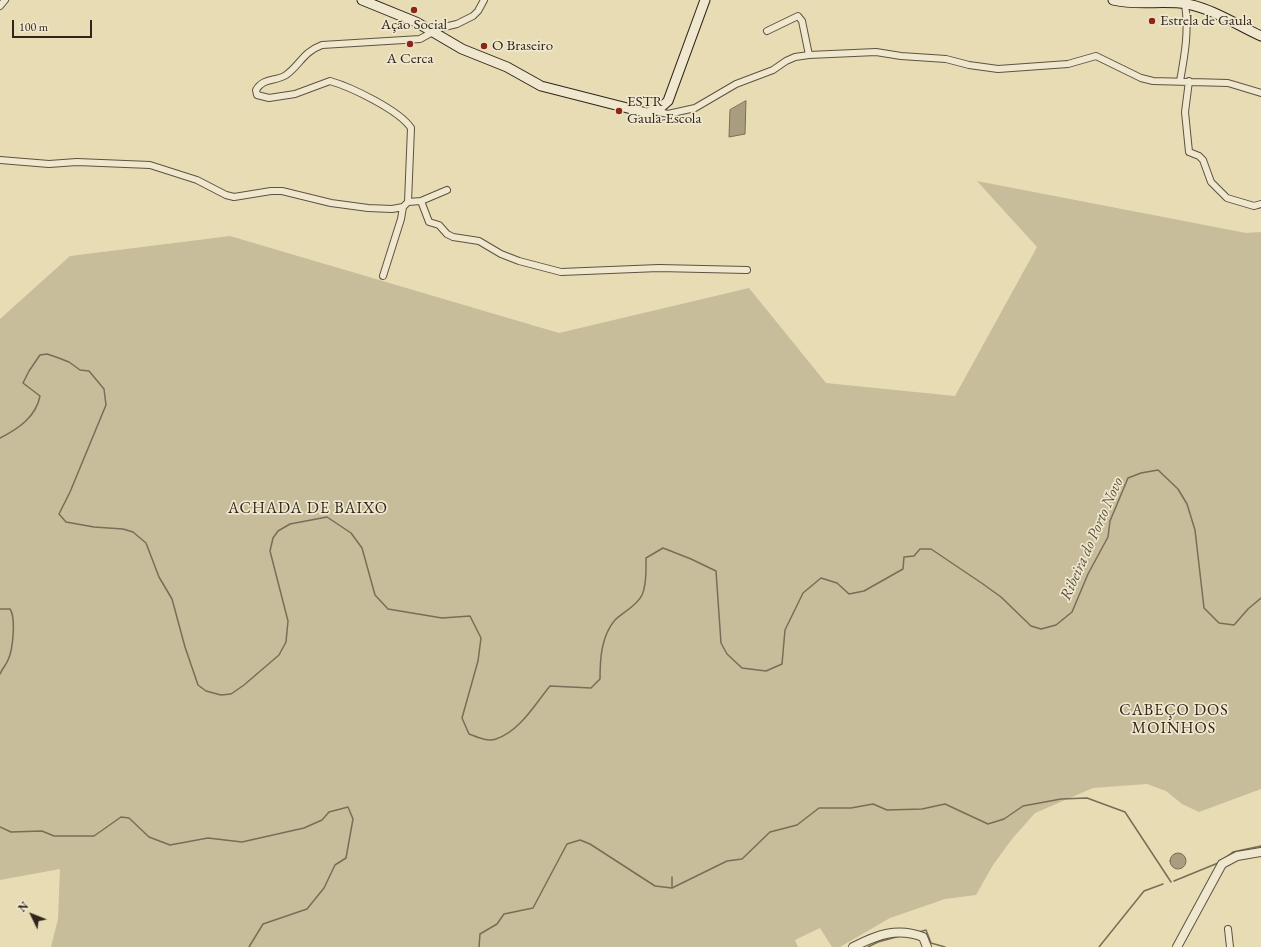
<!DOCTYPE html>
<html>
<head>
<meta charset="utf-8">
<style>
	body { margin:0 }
	#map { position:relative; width:1261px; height:947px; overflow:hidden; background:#e7dcb4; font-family:"EB Garamond",serif }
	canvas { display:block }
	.north { position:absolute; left:12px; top:895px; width:40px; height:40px; -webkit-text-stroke:3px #efe8ce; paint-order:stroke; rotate:313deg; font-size:11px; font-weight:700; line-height:16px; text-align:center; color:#31241b }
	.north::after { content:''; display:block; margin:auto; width:14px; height:18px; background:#31241b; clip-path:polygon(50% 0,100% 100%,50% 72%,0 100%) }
	.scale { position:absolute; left:12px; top:20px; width:80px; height:18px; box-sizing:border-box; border:2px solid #31241b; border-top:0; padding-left:5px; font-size:12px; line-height:14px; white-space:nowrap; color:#31241b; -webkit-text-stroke:3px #efe8ce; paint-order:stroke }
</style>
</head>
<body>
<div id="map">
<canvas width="1261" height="947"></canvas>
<div class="north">N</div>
<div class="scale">100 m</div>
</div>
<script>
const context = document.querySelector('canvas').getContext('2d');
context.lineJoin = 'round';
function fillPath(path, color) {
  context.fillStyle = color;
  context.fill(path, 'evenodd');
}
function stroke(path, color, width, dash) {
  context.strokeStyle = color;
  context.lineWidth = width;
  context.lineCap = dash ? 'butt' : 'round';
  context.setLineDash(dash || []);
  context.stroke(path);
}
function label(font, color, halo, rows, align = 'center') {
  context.font = font + ' "EB Garamond",serif';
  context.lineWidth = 3.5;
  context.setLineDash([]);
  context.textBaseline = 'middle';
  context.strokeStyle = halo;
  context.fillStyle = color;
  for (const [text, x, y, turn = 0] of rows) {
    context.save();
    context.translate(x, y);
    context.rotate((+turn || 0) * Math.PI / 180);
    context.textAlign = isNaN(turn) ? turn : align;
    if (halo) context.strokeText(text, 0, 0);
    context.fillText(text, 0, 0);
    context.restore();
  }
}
fillPath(new Path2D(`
	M 977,181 L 1246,233 L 1261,232 L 1261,789 L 1199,812 L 1182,804 L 1166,791 L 1147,784 L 1093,788 L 1035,813 L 1012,839 L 993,865 L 976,895 L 945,899 L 890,918 L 840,947 L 832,947 L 820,928 L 795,940 L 798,947 L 51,947 L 58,919 L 60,869 L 0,880 L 0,319 L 70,256 L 230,236 L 559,333 L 749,288 L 826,383 L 955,396 L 1037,247 Z`), '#c8bd9a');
const water = new Path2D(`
	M 746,101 L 745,134 L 729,137 L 730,110 Z
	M1170 861a8 8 0 1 1 16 0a8 8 0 1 1-16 0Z`);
fillPath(water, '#a99d80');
stroke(water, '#796d58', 1);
stroke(new Path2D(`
	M 0,438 C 18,429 36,417 40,396 L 23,383 L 29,371 L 40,355 L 47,354 L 56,357 L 69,362 L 80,370 L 89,371 L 104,389 L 106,405 L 70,492 L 59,514 L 66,522 L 94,527 L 123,529 L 133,532 L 146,543 L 159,577 L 172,599 L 185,647 L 198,685 L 206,691 L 221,695 L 231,694 L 244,685 L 279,655 L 286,642 L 288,621 L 270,551 L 273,538 L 278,531 L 290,524 L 327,517 L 351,533 L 362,548 L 375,595 L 388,609 L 442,618 L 470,616 L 481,638 L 478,661 L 462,718 L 469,734 C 477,737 487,742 496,739 C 520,731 535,704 550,686 L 591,688 L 600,679 C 600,660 601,636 615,620 C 623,612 637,606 642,595 C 647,585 646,569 646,558 L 663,548 L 691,559 L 716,571 L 721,643 L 727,654 L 742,668 L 766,671 L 782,664 L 785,630 L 803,593 L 821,578 L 837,583 L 849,594 L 864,591 L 903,569 L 904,557 L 914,556 L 920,549 L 931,549 L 983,584 L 1001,597 L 1031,626 L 1041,629 L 1056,625 L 1072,612 L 1088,574 L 1108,537 L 1110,521 L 1128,478 L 1141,473 L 1158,470 L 1178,489 L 1187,504 L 1195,530 L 1204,608 L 1219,623 L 1234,625 L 1248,609 L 1261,598
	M 0,609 L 10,609 C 16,618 13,650 8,660 C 6,665 2,669 0,674
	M 0,827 L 11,832 L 42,831 L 54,836 L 94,836 L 121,817 L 129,818 L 149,837 L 170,845 L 208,838 L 242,842 L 304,828 L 322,820 L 329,812 L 348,807 L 353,819 L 346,858 L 335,865 L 324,888 L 307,909 L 263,924 L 249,947
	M 1225,858 L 1233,852 L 1261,846
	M 672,877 L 672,888
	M 1174,881 L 1218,863
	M 919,932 L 926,930 L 931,943 L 945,947
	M 479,947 L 480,934 L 497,924 L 504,914 L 533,908 L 567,844 L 580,840 L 590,844 L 655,886 L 672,888 L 727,861 L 742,859 L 770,832 L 797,825 L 819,808 L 851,808 L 873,804 L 887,810 L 922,809 L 945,804 L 988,824 L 1004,819 L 1023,806 L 1061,799 L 1087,798 L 1125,812 L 1171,882
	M 868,947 L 878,942 L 900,936
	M 1099,947 L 1144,891 L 1163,884`), '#796d58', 1.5);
const minor = new Path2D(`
	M 0,6 L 5,0
	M 767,31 L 798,16 L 802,21 L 809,55
	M 1180,81 C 1185,54 1189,30 1185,4
	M 1189,81 L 1185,112 L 1189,152 L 1199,156 L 1203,160 L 1211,182 L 1227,198 L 1254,206 L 1261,204
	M 654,111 L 668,114 L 695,108 L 736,84 L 773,70 L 786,61 L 795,57 L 809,55 L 876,52 L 901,56 L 946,59 L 969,65 L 998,69 L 1068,64 L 1096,56 L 1141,78 L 1153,81 L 1228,83 L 1261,93
	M 0,160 L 49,164 L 77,162 L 150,165 L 197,180 L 226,195 L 234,197 L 271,191 L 282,191 L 331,203 L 368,208 L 392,209 L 403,207 L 408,202 L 411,128 C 399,110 351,87 330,81 L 295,94 L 269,98 L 257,95 L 256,90 C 264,77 275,82 286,75 C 300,65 303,52 322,45 L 420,39 L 440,28 L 457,24 L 473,16 L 478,11 L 484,0
	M 421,201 L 429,222 L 439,225 L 447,234 L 453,237 L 479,241 L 501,254 L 519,261 L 561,272 L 659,268 L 747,270
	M 408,202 L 421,201 L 447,190
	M 383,276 L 401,219 L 403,207
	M 1228,929 L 1230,947`);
const tertiary = new Path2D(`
	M 853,947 C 877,935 897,927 923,937 L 927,947
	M 1177,947 L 1222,864 L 1237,856 L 1261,852`);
const secondary = new Path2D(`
	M 362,0 L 416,22 L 462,49 L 507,67 L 541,86 L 647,113 L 659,109 L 668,101 L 705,0
	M 1113,0 C 1138,6 1163,0 1187,4 C 1211,8 1239,26 1261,36`);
stroke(minor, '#5e5241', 8);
stroke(tertiary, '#5e5241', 10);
stroke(secondary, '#31241b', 11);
stroke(minor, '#efe8ce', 6);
stroke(tertiary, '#efe8ce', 8);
stroke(secondary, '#efe8ce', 9);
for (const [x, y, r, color] of [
	[414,10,4,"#8f2418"],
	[1152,21,4,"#8f2418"],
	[410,44,4,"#8f2418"],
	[484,46,4,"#8f2418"],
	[619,111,4,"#8f2418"]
]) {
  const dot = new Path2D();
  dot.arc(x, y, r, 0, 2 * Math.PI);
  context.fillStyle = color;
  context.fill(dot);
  stroke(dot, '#efe8ce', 1.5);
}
label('15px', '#31241b', '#efe8ce', [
	["Estrela de Gaula",1160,21],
	["Ação Social",414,25,"center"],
	["O Braseiro",492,46],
	["A Cerca",410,59,"center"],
	["ESTR",627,102],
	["Gaula-Escola",627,119]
], 'left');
context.letterSpacing = '1px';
label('16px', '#31241b', '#efe8ce', [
	["ACHADA DE BAIXO",308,509],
	["CABEÇO DOS",1174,711],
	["MOINHOS",1174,729]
]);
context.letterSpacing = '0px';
label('italic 16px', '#5b4e3e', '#efe8ce', [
	["Ribeira do Porto Novo",1092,539,-66]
]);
</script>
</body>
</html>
